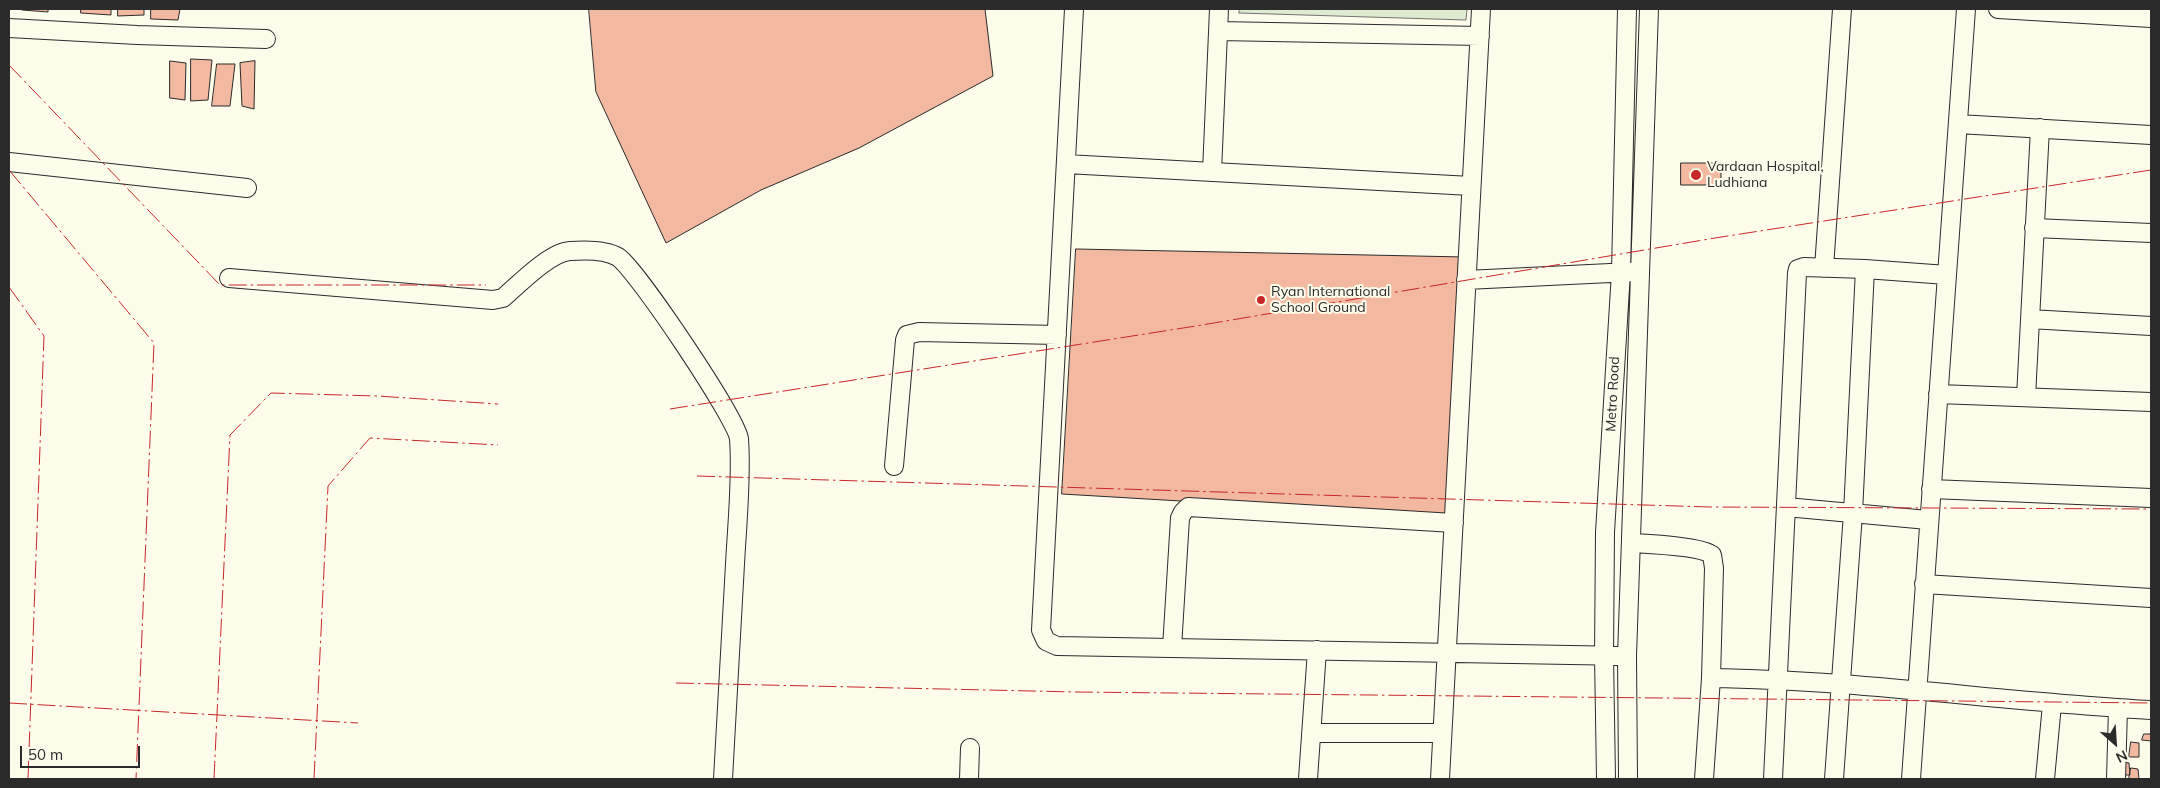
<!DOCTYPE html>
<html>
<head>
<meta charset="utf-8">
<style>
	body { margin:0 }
	#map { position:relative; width:2160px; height:788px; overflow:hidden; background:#fdfbea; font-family:Mulish,sans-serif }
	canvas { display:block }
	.frame { position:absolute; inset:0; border:10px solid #2b2b2b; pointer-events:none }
	.north { position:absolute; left:2090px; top:718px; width:50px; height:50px; -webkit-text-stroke:4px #fdfbea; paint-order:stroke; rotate:154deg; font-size:14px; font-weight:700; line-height:20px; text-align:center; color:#2b2b2b }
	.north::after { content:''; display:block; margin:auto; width:18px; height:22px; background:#2b2b2b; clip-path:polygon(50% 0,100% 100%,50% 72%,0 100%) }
	.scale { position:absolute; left:20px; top:746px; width:120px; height:22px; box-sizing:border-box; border:2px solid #2b2b2b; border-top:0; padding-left:6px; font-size:15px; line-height:18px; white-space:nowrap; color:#2b2b2b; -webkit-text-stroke:4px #fdfbea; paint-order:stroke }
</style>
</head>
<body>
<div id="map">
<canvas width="2160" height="788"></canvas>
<div class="frame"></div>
<div class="north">N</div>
<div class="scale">50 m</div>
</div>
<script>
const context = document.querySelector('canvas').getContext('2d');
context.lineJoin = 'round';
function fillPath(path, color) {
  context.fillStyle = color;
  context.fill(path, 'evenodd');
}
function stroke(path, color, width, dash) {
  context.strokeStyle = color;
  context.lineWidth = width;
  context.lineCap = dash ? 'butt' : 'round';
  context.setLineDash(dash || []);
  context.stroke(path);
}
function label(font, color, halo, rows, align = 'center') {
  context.font = font + ' Mulish,sans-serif';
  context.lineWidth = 4;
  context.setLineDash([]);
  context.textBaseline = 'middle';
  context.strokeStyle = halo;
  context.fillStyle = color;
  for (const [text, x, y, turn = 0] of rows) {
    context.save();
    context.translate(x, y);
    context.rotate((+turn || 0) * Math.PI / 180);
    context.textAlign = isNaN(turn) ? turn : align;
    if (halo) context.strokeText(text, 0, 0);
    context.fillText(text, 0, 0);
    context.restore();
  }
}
const green = new Path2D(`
	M 1240,9 L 1467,9 L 1466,20 L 1239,13 Z`);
fillPath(green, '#deebd1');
stroke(green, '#74746e', 1);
const building = new Path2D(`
	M 22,9 L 48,9 L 48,12 L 22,10 Z
	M 81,9 L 111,9 L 111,15 L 81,13 Z
	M 118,9 L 144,9 L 144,15 L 118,16 Z
	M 151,9 L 180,9 L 178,20 L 151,19 Z
	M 589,9 L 985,9 L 993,76 L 859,148 L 761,190 L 666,243 L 596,92 Z
	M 191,59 L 212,60 L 208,100 L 191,101 Z
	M 170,61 L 186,63 L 185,100 L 170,98 Z
	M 255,61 L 254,109 L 242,106 L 240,63 Z
	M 217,64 L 235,64 L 230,106 L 212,106 Z
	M 1681,163 L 1721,163 L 1721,185 L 1681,185 Z
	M 1076,249 L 1465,257 L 1452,517 L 1062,494 Z
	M 2144,734 L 2151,734 L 2151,741 L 2142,740 Z
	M 2131,742 L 2139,743 L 2139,757 L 2129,757 Z
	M 2122,762 L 2129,763 L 2130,775 L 2122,775 Z
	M 2131,768 L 2138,769 L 2139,779 L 2129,779 Z`);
fillPath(building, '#f2b8a0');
stroke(building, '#2b2b2b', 1);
const minor = new Path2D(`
	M 1074,9 L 1041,630 L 1046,641 L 1057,646 L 1627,656
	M 1998,9 L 2151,18
	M 9,28 L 137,35 L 266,39
	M 1219,31 L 1480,36
	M 1958,124 L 2151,135
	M 9,162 L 247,188
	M 1066,164 L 1471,186
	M 1212,172 L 1219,9
	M 2034,228 L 2151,233
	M 1824,268 L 1842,9
	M 1865,269 L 1947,275
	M 229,278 L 493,300 L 503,298 C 518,285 550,252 570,251 C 584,250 606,250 618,257 C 637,270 737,419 739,439 C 742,477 737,525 735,564 C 731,636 727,707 723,779
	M 1466,280 L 1631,272
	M 2030,319 L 2151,326
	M 1938,394 L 2151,402
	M 2026,397 L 2040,128
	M 894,466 L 905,340 L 907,335 L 919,332 L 1057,335
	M 1931,489 L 2151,498
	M 1786,507 L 1928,520
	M 1631,543 C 1647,544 1701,546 1712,555 L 1714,568 L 1711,678
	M 1924,584 L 2151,598
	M 1172,648 L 1180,518 L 1183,512 L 1188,507 L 1454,523
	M 1311,733 L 1442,733
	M 969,779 L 970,748
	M 1308,779 L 1317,650
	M 1440,779 L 1481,9
	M 1606,779 L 1604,655 L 1605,532 L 1621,272 L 1627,9
	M 1628,779 L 1627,656 L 1649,9
	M 1704,779 L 1711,678 C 1858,680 2004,702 2151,710
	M 1773,779 L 1797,273 L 1798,269 L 1804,267 L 1865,269 L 1853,513 L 1834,779
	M 1911,779 L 1966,9
	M 2045,779 L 2052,704
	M 2116,779 L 2118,708`);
stroke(minor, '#2b2b2b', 20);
stroke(minor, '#fdfbea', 18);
stroke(new Path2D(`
	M 9,65 L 220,285 L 486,285
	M 9,170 L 154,343 L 136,779
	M 9,287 L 44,336 L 28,779
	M 670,409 L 1202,325 L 1715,238 L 2151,170
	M 697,476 L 1710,507 L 2151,509
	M 676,683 L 1076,692 L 2151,703
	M 9,703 L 358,723
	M 214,779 L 230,435 L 271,393 L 377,396 L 498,404
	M 314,779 L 328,486 L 370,438 L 498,445`), '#c62828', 1, [18, 4, 2.5, 4]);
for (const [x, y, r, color] of [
	[1696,175,6,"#c62828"],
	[1261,300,5,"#c62828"]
]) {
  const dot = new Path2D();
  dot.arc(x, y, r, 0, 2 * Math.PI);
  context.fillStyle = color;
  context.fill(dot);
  stroke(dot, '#fdfbea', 2);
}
label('14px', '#2b2b2b', '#fdfbea', [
	["Vardaan Hospital,",1707,167],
	["Ludhiana",1707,183],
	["Ryan International",1271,292],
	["School Ground",1271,308]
], 'left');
label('14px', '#2b2b2b', '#fdfbea', [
	["Metro Road",1613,394,-87]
]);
</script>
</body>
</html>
